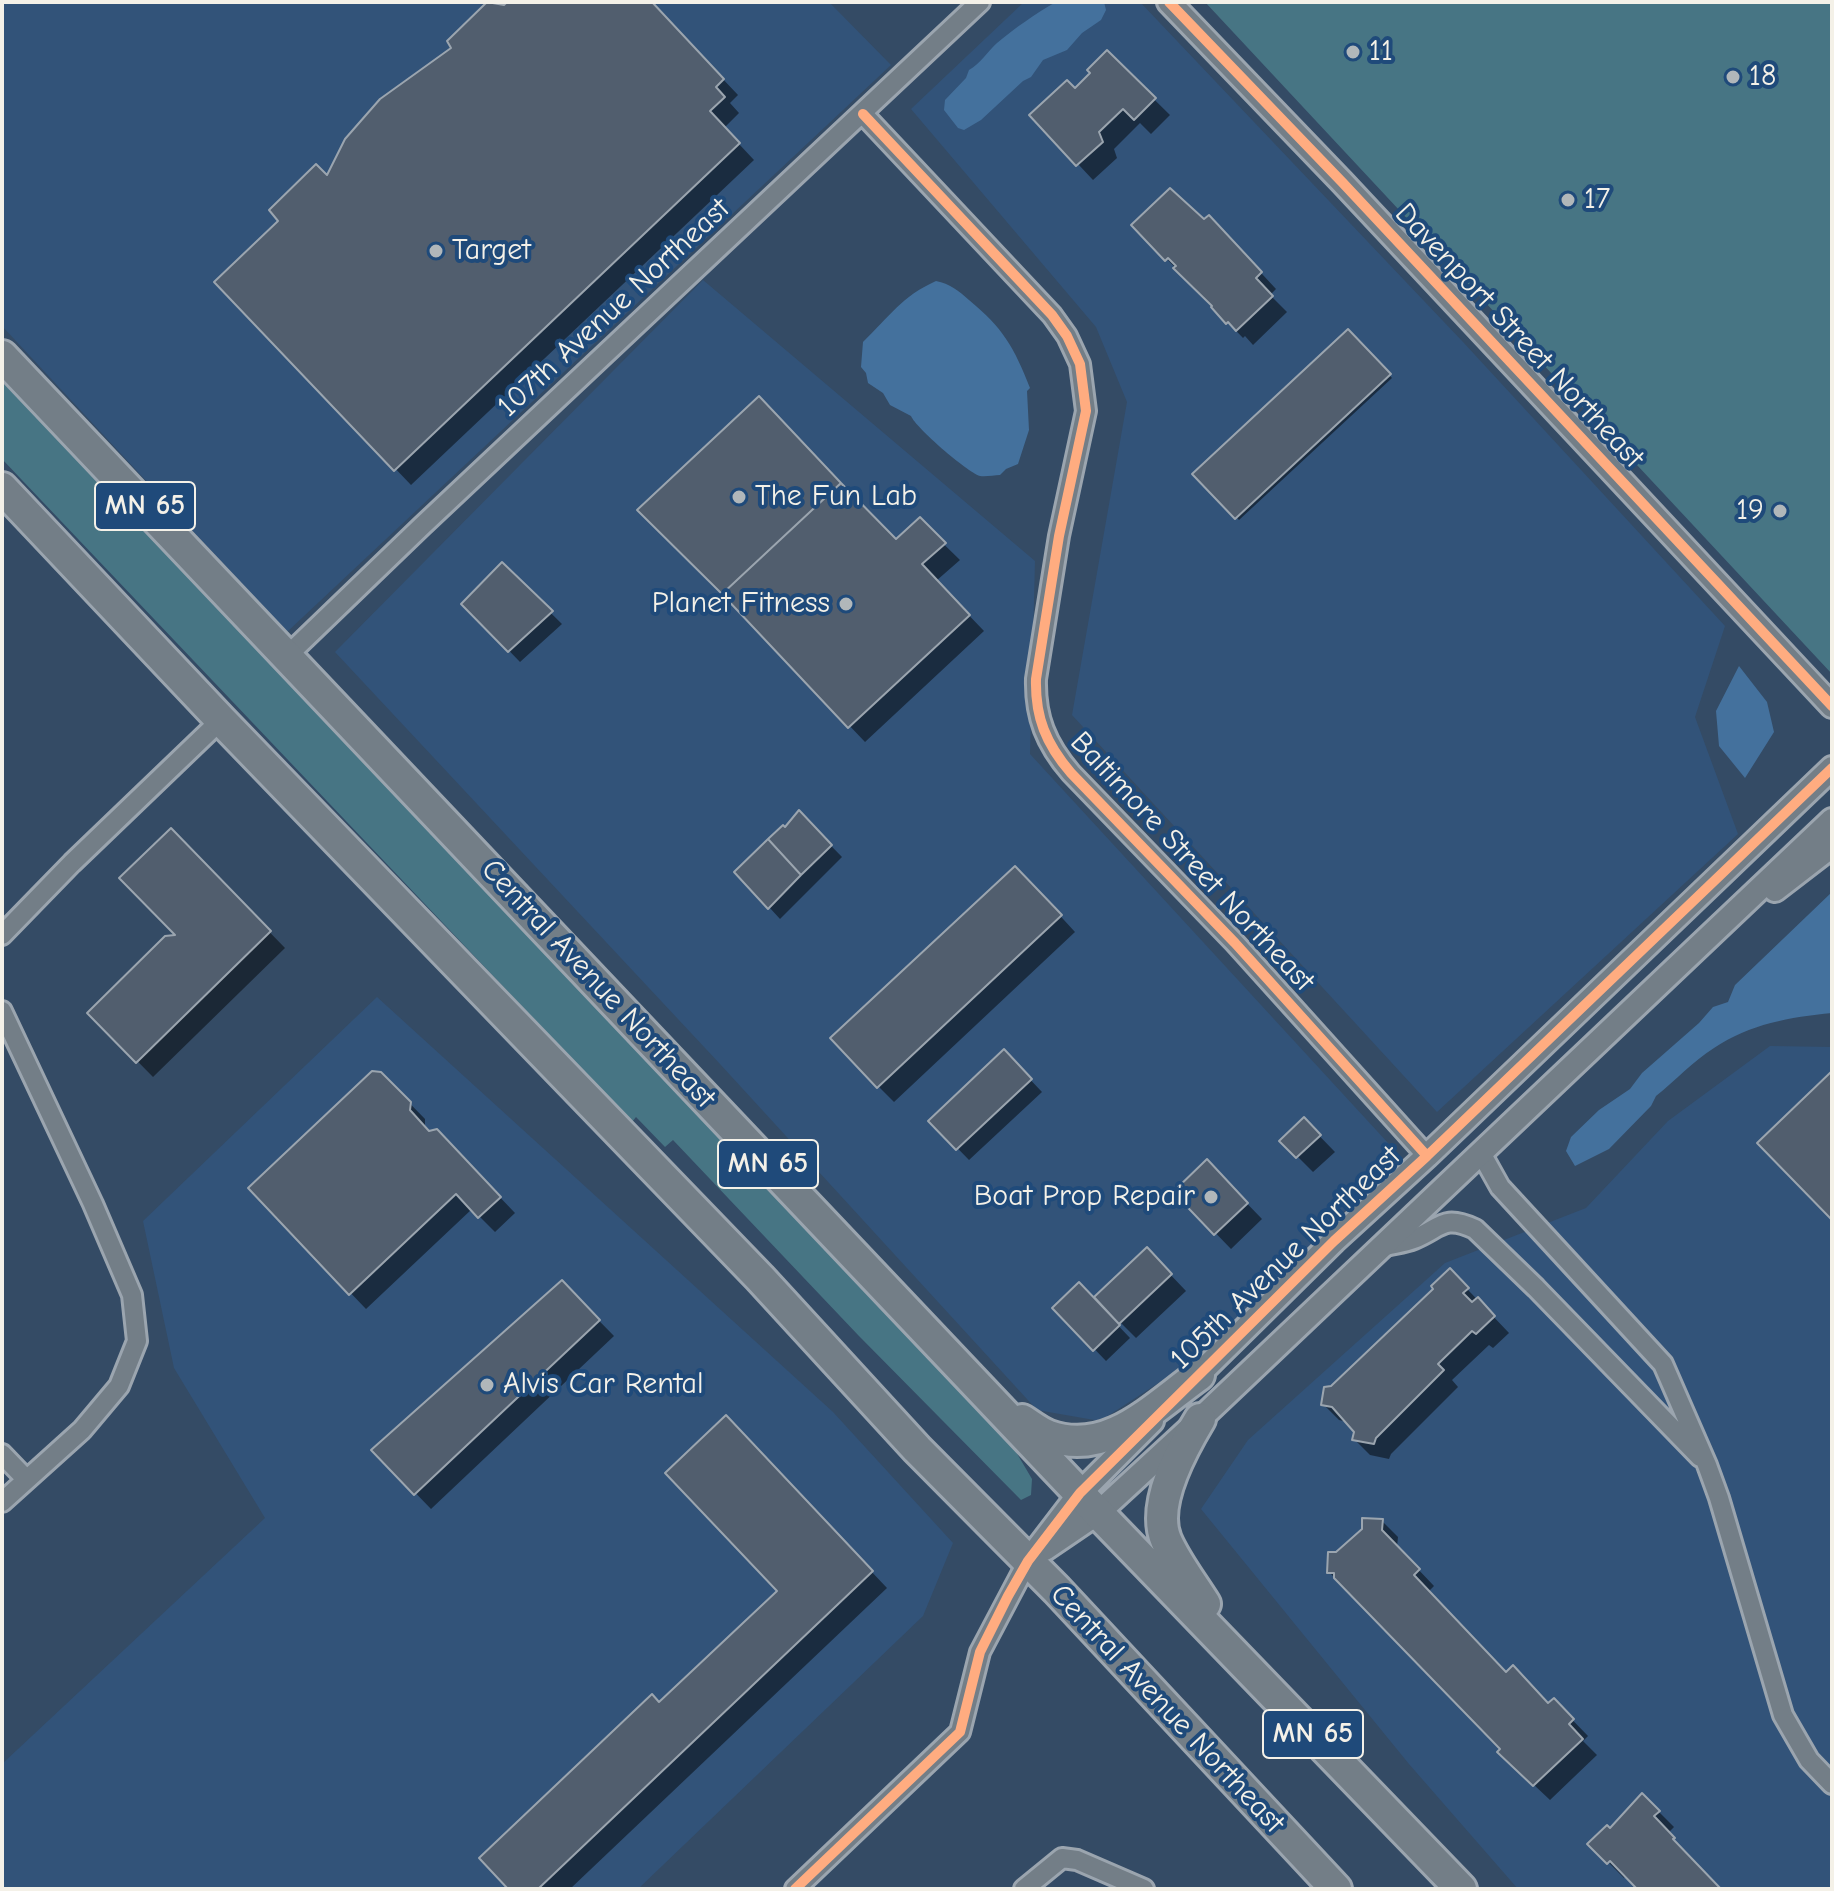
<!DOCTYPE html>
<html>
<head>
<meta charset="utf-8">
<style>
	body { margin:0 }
	#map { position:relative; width:1834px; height:1891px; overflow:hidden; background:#344b65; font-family:"Comic Neue",sans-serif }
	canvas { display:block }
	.frame { position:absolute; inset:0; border:4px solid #f4f1e8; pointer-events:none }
</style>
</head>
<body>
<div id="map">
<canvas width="1834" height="1891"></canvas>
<div class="frame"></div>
</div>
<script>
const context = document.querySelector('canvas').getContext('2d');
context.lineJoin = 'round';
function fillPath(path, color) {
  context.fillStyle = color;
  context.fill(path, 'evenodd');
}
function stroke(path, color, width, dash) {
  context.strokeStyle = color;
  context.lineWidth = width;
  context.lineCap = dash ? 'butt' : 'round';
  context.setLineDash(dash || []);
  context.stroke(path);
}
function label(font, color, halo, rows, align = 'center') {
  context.font = font + ' "Comic Neue",sans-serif';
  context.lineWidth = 8;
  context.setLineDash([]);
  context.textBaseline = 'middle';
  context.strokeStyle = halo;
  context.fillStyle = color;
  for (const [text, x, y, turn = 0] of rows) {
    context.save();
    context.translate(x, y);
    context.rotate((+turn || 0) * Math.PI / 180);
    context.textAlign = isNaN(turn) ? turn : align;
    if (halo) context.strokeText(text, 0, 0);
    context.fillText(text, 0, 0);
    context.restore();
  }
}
fillPath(new Path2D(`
	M 2,2 L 754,2 L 756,4 L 759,2 L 829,2 L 891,65 L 287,632 L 2,326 Z
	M 1024,2 L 1140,2 L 1463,342 L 1725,626 L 1695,717 L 1738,834 L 1437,1112 L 1072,715 L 1127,402 L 1096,327 L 911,109 Z
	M 703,280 L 1035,561 L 1030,754 L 1400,1156 L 1200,1356 L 1100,1421 L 1037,1410 L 720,1064 L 335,652 Z
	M 377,997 L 833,1412 L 953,1543 L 923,1616 L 638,1889 L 2,1889 L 2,1764 L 265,1518 L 174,1368 L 143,1221 Z
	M 1770,1046 L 1832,1047 L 1832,1889 L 1518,1889 L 1409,1764 L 1201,1509 L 1248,1440 L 1445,1263 L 1586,1208 L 1668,1121 Z`), '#325379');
fillPath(new Path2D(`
	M 1205,2 L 1832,2 L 1832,674 L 1818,659 Z
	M 2,382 L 101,481 L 1009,1440 L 1032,1479 L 1031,1495 L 1021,1500 L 858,1335 L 673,1140 L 665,1147 L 636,1117 L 632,1122 L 2,459 Z`), '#477584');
fillPath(new Path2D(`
	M 1056,2 L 1104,2 L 1106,10 L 1101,20 L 1082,33 L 1067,50 L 1043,60 L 1031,77 L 1023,81 L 981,120 L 964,130 L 958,128 L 944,110 L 945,100 L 966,78 L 969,70 C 980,64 987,52 997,43 C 1015,28 1035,14 1056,2 Z
	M 936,281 C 950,284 958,290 969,300 C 1003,328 1014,347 1030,388 L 1027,391 L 1029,430 L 1018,464 L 1006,469 L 1000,475 C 994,475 986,477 980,476 C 966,471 916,428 911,416 L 890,405 L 883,393 L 868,383 L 866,373 L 861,367 L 863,342 C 889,317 902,296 936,281 Z
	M 1739,666 L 1767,702 L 1774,732 L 1745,778 L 1719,746 L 1716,711 Z
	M 1832,892 L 1832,1013 C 1790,1017 1750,1024 1714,1048 C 1693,1061 1675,1081 1656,1096 L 1651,1106 L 1609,1149 L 1575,1166 L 1566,1151 L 1571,1137 L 1599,1110 L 1630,1089 L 1642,1073 L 1699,1023 L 1713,1007 L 1728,1002 L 1735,985 Z`), '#44719d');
fillPath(new Path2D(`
	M 490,2 L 505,7 L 510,2 L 650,2 L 738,95 L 730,103 L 739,113 L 724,128 L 754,160 L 411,485 L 217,282 L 328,178 L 454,49 L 449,41 Z
	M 1107,53 L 1170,115 L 1151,134 L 1140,123 L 1114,149 L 1117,158 L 1093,180 L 1032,115 L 1075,90 Z
	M 1204,222 L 1224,233 L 1276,289 L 1270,295 L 1287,312 L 1253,345 L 1245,336 L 1243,338 L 1134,225 Z
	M 1348,332 L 1392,378 L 1239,520 L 1194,474 Z
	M 919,520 L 960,560 L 936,581 L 984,631 L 865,742 L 726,596 L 897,542 Z
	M 502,565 L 562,624 L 520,662 L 464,604 Z
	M 799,813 L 842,857 L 780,919 L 769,907 L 786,830 Z
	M 171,831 L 285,948 L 153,1077 L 90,1013 L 180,937 Z
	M 1031,884 L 1075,932 L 894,1102 L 878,1086 Z
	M 1004,1052 L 1042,1092 L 969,1160 L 931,1121 Z
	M 381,1074 L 425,1119 L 425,1127 L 430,1133 L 452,1147 L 515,1213 L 495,1232 L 472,1209 L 366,1309 L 251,1189 Z
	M 1304,1120 L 1335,1152 L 1313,1172 L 1282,1141 Z
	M 1207,1162 L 1262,1219 L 1231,1249 L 1176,1192 Z
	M 1147,1250 L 1186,1291 L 1136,1338 L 1114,1316 L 1111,1318 L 1130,1338 L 1106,1361 L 1055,1308 L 1094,1299 Z
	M 1450,1271 L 1509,1333 L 1493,1348 L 1489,1345 L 1452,1380 L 1458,1387 L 1391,1454 L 1389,1459 L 1370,1455 L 1354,1439 L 1356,1431 L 1347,1422 L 1339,1420 L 1323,1404 L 1332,1388 L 1436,1289 Z
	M 562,1283 L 614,1336 L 431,1509 L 374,1450 Z
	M 741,1434 L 887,1588 L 570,1889 L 511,1889 L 659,1704 L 780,1591 Z
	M 1382,1521 L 1398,1537 L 1397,1547 L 1434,1586 L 1428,1592 L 1506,1675 L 1549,1705 L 1553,1700 L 1588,1736 L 1583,1741 L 1597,1755 L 1550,1800 L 1515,1767 L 1503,1749 L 1329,1572 L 1337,1554 Z
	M 1642,1795 L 1674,1827 L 1668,1833 L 1719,1889 L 1640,1889 L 1627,1875 L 1624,1878 L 1590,1844 L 1610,1830 Z`), '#0007');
const building = new Path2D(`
	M 487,2 L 504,5 L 507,2 L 652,2 L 724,79 L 716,87 L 725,97 L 710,111 L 740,143 L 394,471 L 214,282 L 278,221 L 269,210 L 316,164 L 327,175 L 345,139 L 380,99 L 451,48 L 447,41 Z
	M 1107,50 L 1156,98 L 1134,120 L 1123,109 L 1099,132 L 1103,142 L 1076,166 L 1029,115 L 1067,80 L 1075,88 L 1090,73 L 1087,70 Z
	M 1170,188 L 1204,219 L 1209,215 L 1262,272 L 1256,278 L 1273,296 L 1236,331 L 1228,322 L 1226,324 L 1211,307 L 1212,306 L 1173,268 L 1176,266 L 1168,258 L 1165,261 L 1131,225 Z
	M 1348,329 L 1391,374 L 1235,519 L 1192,474 Z
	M 759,396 L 841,483 L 722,594 L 637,510 Z
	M 841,483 L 896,539 L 920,517 L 946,543 L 922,564 L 970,615 L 848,728 L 722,594 Z
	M 502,562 L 553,611 L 508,652 L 461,604 Z
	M 799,810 L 832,845 L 801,875 L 768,839 L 783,825 L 785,827 Z
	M 171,828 L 271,931 L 136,1063 L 87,1013 L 165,936 L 175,935 L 119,878 Z
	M 768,839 L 801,875 L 768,909 L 734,872 Z
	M 1015,866 L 1062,915 L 877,1088 L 830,1038 Z
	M 1004,1049 L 1032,1079 L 956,1150 L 928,1121 Z
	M 372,1071 L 381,1072 L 411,1102 L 410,1110 L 429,1131 L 437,1129 L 501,1197 L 478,1218 L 456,1194 L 349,1295 L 248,1188 Z
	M 1832,1071 L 1832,1220 L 1757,1143 Z
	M 1304,1117 L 1321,1135 L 1296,1158 L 1279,1141 Z
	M 1207,1159 L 1248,1203 L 1214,1235 L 1173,1192 Z
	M 1147,1247 L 1172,1274 L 1119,1324 L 1094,1297 Z
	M 1450,1268 L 1469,1288 L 1463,1293 L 1472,1302 L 1478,1297 L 1495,1316 L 1476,1334 L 1472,1331 L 1438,1364 L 1444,1370 L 1376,1438 L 1374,1444 L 1352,1440 L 1354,1432 L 1332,1407 L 1321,1405 L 1324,1387 L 1331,1386 L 1433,1289 L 1431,1286 Z
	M 562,1280 L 600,1320 L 414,1495 L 371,1450 Z
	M 1079,1282 L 1120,1325 L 1093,1351 L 1052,1308 Z
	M 726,1415 L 873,1571 L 538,1889 L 508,1889 L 479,1858 L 652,1694 L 659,1702 L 777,1591 L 665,1473 Z
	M 1362,1518 L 1383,1519 L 1382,1530 L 1420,1569 L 1414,1575 L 1506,1672 L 1513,1665 L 1548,1703 L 1554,1698 L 1574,1719 L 1569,1724 L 1583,1739 L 1533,1786 L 1497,1752 L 1500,1749 L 1334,1578 L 1334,1573 L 1327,1573 L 1328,1552 L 1336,1552 L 1362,1529 Z
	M 1642,1793 L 1660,1811 L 1654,1816 L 1675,1838 L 1673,1839 L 1721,1889 L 1637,1889 L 1610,1861 L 1607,1864 L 1587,1844 L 1607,1825 L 1610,1828 Z`);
fillPath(building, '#515e6e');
stroke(building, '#9ba5af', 2);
const minor = new Path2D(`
	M 863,114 L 1052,315 L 1067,336 L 1080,364 L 1086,411 L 1059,536 L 1036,679 C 1035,717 1046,744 1071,773 L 1235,943 L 1427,1156
	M 288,655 L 422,526 L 980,2
	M 2,935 L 72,863 L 221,720
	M 2,1011 L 93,1204 L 132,1295 L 137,1341 L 119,1386 L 82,1430 L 2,1502
	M 1481,1153 L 1500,1187 L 1663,1364 L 1707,1465 L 1719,1498 L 1783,1715 L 1809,1760 L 1832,1784
	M 1382,1247 C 1392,1244 1404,1243 1414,1239 C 1441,1228 1443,1214 1475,1229 L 1536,1288 L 1700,1457
	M 2,1454 L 26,1479
	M 795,1889 L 960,1732 L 980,1652 L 1028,1561
	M 1024,1889 L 1062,1858 L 1077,1860 L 1144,1889`);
const tertiary = new Path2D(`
	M 1169,2 L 1342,182 L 1832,706
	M 1775,890 L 1832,846
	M 1187,1386 L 1334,1241 L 1427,1156 L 1832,768
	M 1045,1549 L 1098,1513 L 1200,1419 L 1832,820
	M 1028,1561 L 1080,1493 L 1152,1421`);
const trunk = new Path2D(`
	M 2,356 L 1098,1513 L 1461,1889
	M 2,488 L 221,720 L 760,1278 L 917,1449 L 1057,1590 L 1336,1889
	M 1200,1419 C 1182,1449 1151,1504 1166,1540 C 1176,1563 1192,1583 1205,1604
	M 1022,1420 C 1030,1425 1040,1433 1049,1436 C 1108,1457 1154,1407 1199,1375`);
stroke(minor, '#9ba5af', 24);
stroke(tertiary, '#9ba5af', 28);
stroke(trunk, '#9ba5af', 36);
stroke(minor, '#737e87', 18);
stroke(tertiary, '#737e87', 22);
stroke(trunk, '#737e87', 30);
stroke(new Path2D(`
	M 1169,2 L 1342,182 L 1832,706
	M 863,114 L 1052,315 L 1067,336 L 1080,364 L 1086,411 L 1059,536 L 1036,679 C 1035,717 1046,744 1071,773 L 1235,943 L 1427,1156
	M 795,1889 L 960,1732 L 980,1652 L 1008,1596 L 1028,1561 L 1080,1493 L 1334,1241 L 1427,1156 L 1832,768`), '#ffac80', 10);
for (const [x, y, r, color] of [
	[1353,52,8,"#b1b7ba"],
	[1733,77,8,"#b1b7ba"],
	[1568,200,8,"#b1b7ba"],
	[436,251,8,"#b1b7ba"],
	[739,497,8,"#b1b7ba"],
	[1780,511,8,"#b1b7ba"],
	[846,604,8,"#b1b7ba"],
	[1211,1197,8,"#b1b7ba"],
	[487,1385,8,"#b1b7ba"]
]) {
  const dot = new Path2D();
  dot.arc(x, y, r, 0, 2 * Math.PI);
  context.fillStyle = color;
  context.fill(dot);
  stroke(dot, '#1f4a7a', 3);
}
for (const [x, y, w] of [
	[145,506,100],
	[768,1164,100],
	[1313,1734,100]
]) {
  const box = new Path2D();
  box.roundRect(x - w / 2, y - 24, w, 48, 6);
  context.fillStyle = '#1f4a7a';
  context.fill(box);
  stroke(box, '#f4f1e8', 2);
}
label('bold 28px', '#f4f1e8', null, [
	["MN 65",145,506],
	["MN 65",768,1164],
	["MN 65",1313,1734]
]);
label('30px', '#f4f1e8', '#1f4a7a', [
	["11",1369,52],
	["18",1749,77],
	["17",1584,200],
	["Target",452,251],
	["The Fun Lab",755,497],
	["19",1764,511,"right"],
	["Planet Fitness",830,604,"right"],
	["Boat Prop Repair",1195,1197,"right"],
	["Alvis Car Rental",503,1385]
], 'left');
label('30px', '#f4f1e8', '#1f4a7a', [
	["107th Avenue Northeast",614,308,-43],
	["Davenport Street Northeast",1519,336,47],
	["Baltimore Street Northeast",1192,862,47],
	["Central Avenue Northeast",598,984,47],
	["105th Avenue Northeast",1286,1258,-44],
	["Central Avenue Northeast",1167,1709,47]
]);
</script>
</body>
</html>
